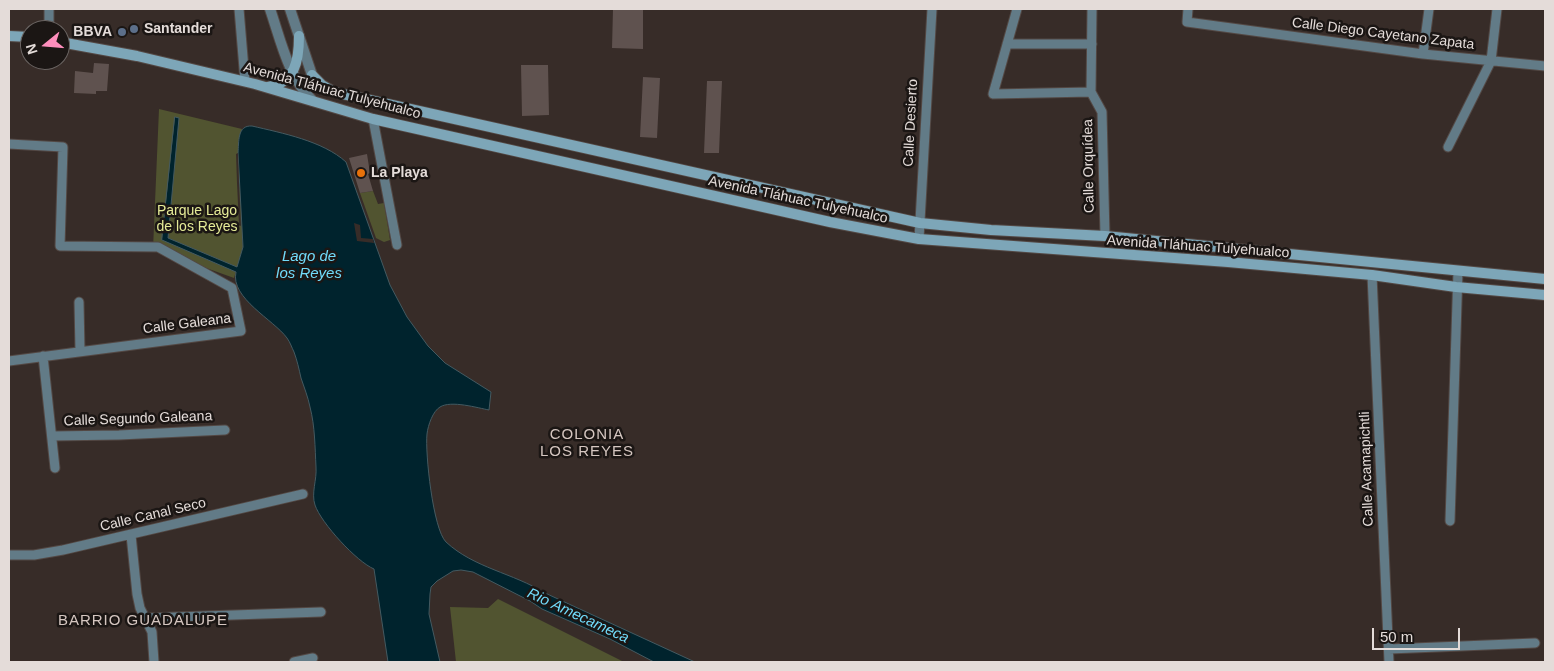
<!DOCTYPE html>
<html>
<head>
<meta charset="utf-8">
<style>
	body { margin:0 }
	#map { position:relative; width:1554px; height:671px; overflow:hidden; background:#372c28; font-family:Helvetica,sans-serif }
	canvas { display:block }
	.frame { position:absolute; inset:0; border:10px solid #e4dcd9; pointer-events:none }
	.north { position:absolute; left:20px; top:20px; width:50px; height:50px; box-sizing:border-box; background:#1b1614; border:1px solid #6b6563; border-radius:50%; rotate:253deg; font-size:14px; font-weight:700; line-height:20px; text-align:center; color:#e4dcd9 }
	.north::after { content:''; display:block; margin:auto; width:18px; height:22px; background:#fe8ebc; clip-path:polygon(50% 0,100% 100%,50% 72%,0 100%) }
	.scale { position:absolute; left:1372px; top:628px; width:88px; height:22px; box-sizing:border-box; border:2px solid #e4dcd9; border-top:0; padding-left:6px; font-size:15px; line-height:18px; white-space:nowrap; color:#e4dcd9; -webkit-text-stroke:4px #1b1614; paint-order:stroke }
</style>
</head>
<body>
<div id="map">
<canvas width="1554" height="671"></canvas>
<div class="frame"></div>
<div class="north">N</div>
<div class="scale">50 m</div>
</div>
<script>
const context = document.querySelector('canvas').getContext('2d');
context.lineJoin = 'round';
function fillPath(path, color) {
  context.fillStyle = color;
  context.fill(path, 'evenodd');
}
function stroke(path, color, width, dash) {
  context.strokeStyle = color;
  context.lineWidth = width;
  context.lineCap = dash ? 'butt' : 'round';
  context.setLineDash(dash || []);
  context.stroke(path);
}
function label(font, color, halo, rows, align = 'center') {
  context.font = font + ' Helvetica,sans-serif';
  context.lineWidth = 5;
  context.setLineDash([]);
  context.textBaseline = 'middle';
  context.strokeStyle = halo;
  context.fillStyle = color;
  for (const [text, x, y, turn = 0] of rows) {
    context.save();
    context.translate(x, y);
    context.rotate((+turn || 0) * Math.PI / 180);
    context.textAlign = isNaN(turn) ? turn : align;
    if (halo) context.strokeText(text, 0, 0);
    context.fillText(text, 0, 0);
    context.restore();
  }
}
fillPath(new Path2D(`
	M 159,109 L 242,129 L 239,138 L 238,153 L 243,247 L 234,278 L 153,249 Z
	M 373,191 L 378,204 L 384,203 L 390,240 L 384,242 L 376,238 L 360,193 Z
	M 498,599 L 624,662 L 456,662 L 450,607 L 488,608 Z`), '#515430');
const water = new Path2D(`
	M 175,117 L 179,118 L 168,238 L 237,267 L 243,247 L 238,153 C 239,142 237,125 252,126 C 282,133 323,141 346,162 L 390,285 L 407,317 L 428,346 L 445,363 L 491,392 L 489,410 C 478,408 451,400 440,407 C 433,411 428,425 427,434 C 425,453 433,529 446,542 C 474,568 513,573 545,593 L 695,662 L 654,662 L 610,639 L 542,609 L 530,601 L 473,572 L 461,570 L 453,571 L 437,581 L 431,587 L 430,594 L 429,614 L 440,662 L 388,662 L 374,569 C 357,562 321,523 315,505 C 311,493 317,480 316,467 C 315,448 315,426 310,407 C 308,397 304,387 301,378 C 299,369 297,360 294,352 C 292,348 290,342 287,338 C 274,320 230,298 236,272 L 162,240 Z`);
fillPath(water, '#00232d');
stroke(water, '#445a61', 1);
fillPath(new Path2D(`
	M 238,153 L 239,183 L 241,226 L 239,225 L 237,183 L 236,154 Z
	M 354,223 L 360,225 L 361,238 L 373,239 L 374,243 L 357,241 Z`), '#372c28');
fillPath(new Path2D(`
	M 613,9 L 643,9 L 643,49 L 612,48 Z
	M 94,63 L 109,64 L 107,91 L 96,91 L 96,94 L 74,93 L 75,71 L 93,73 Z
	M 521,65 L 548,65 L 549,115 L 522,116 Z
	M 643,77 L 660,78 L 657,138 L 640,137 Z
	M 707,81 L 722,81 L 719,153 L 704,153 Z
	M 367,154 L 370,173 L 368,174 L 373,191 L 360,193 L 349,158 Z`), '#5f524f');
const minor = new Path2D(`
	M 239,9 L 245,81
	M 1017,9 L 993,94 L 1091,92
	M 1092,9 L 1091,92 L 1102,112 L 1105,236
	M 1188,9 L 1187,22 L 1423,54 L 1545,66
	M 49,30 L 49,9
	M 1007,44 L 1092,44
	M 1423,54 L 1429,9
	M 373,119 L 397,245
	M 9,144 L 63,147 L 60,246 L 158,247 L 232,288 L 241,331 L 9,361
	M 1448,147 L 1491,61 L 1497,9
	M 919,239 L 932,9
	M 1372,275 L 1389,662
	M 79,302 L 80,351
	M 43,356 L 55,468
	M 52,436 L 119,435 L 225,430
	M 1450,521 L 1458,271
	M 131,535 L 137,594 L 140,608 L 152,632 L 154,662
	M 9,555 L 34,555 L 63,550 L 303,494
	M 146,618 L 321,612
	M 1389,649 L 1535,643
	M 294,662 L 313,658`);
const tertiary = new Path2D(`
	M 270,9 C 281,41 288,77 313,101
	M 290,9 L 312,75`);
const secondary = new Path2D(`
	M 9,36 L 30,37
	M 60,42 L 137,56 L 255,84 L 373,119 L 830,222 L 919,239 L 1228,262 L 1372,275 L 1456,287 L 1545,295
	M 312,75 L 322,85 L 334,92 L 920,223 L 991,230 L 1105,236 L 1545,279
	M 268,87 C 295,83 299,61 299,36`);
stroke(minor, '#534844', 11);
stroke(tertiary, '#534844', 12);
stroke(secondary, '#534844', 12);
stroke(minor, '#627b87', 9);
stroke(tertiary, '#627b87', 10);
stroke(secondary, '#7da6b8', 10);
for (const [x, y, r, color] of [
	[134,29,5,"#5c6f8a"],
	[122,32,5,"#5c6f8a"],
	[361,173,5,"#e8710a"]
]) {
  const dot = new Path2D();
  dot.arc(x, y, r, 0, 2 * Math.PI);
  context.fillStyle = color;
  context.fill(dot);
  stroke(dot, '#1b1614', 2);
}
label('bold 14px', '#e4dcd9', '#1b1614', [
	["Santander",144,29],
	["BBVA",112,32,"right"],
	["La Playa",371,173]
], 'left');
label('14px', '#e4dcd9', '#1b1614', [
	["Calle Diego Cayetano Zapata",1383,34,7],
	["Avenida Tláhuac Tulyehualco",332,91,15],
	["Calle Desierto",911,123,-87],
	["Calle Orquídea",1089,166,-91],
	["Avenida Tláhuac Tulyehualco",798,200,12],
	["Avenida Tláhuac Tulyehualco",1198,247,4],
	["Calle Galeana",187,324,-7],
	["Calle Segundo Galeana",138,419,-2],
	["Calle Acamapichtli",1367,469,-92],
	["Calle Canal Seco",153,515,-13]
]);
label('14px', '#e5eb97', '#1b1614', [
	["Parque Lago",197,211],
	["de los Reyes",197,227]
]);
label('italic 15px', '#71dbfa', '#1b1614', [
	["Lago de",309,257],
	["los Reyes",309,274],
	["Rio Amecameca",578,616,25]
]);
context.letterSpacing = '1px';
label('15px', '#d5c6c0', '#1b1614', [
	["COLONIA",587,435],
	["LOS REYES",587,452],
	["BARRIO GUADALUPE",143,621]
]);
context.letterSpacing = '0px';
</script>
</body>
</html>
